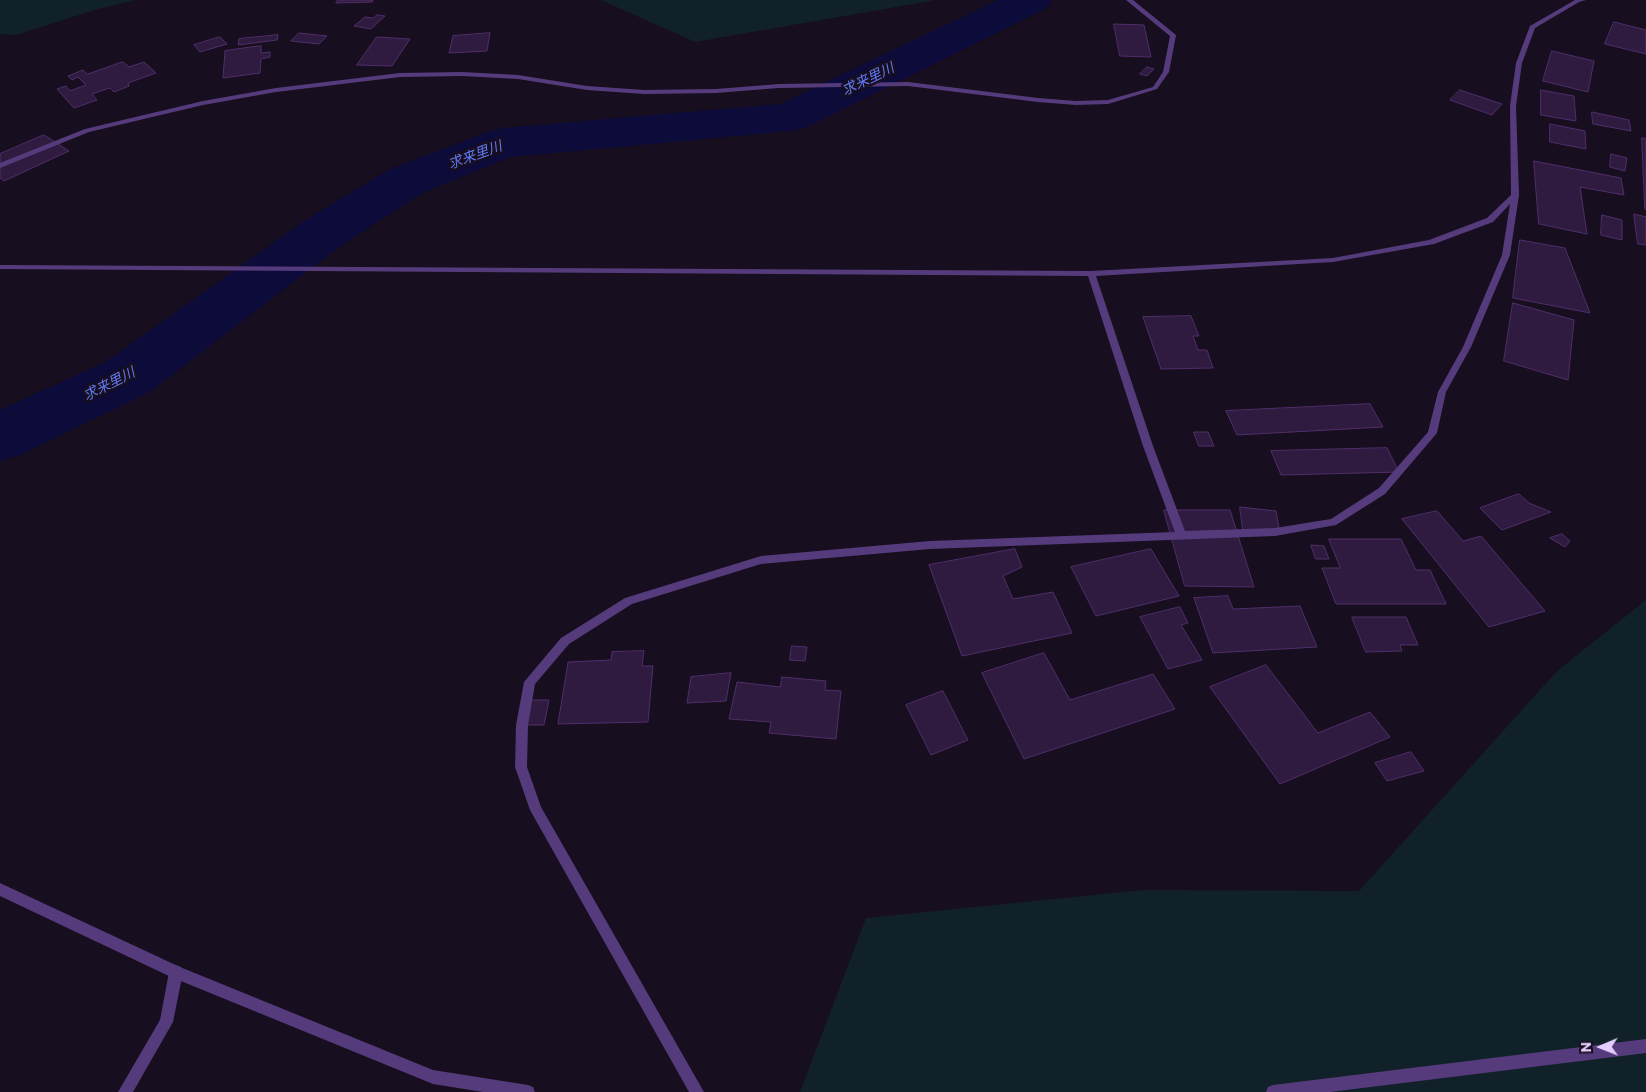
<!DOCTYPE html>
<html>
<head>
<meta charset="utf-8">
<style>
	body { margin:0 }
	#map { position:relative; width:1646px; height:1092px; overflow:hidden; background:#170e1f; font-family:Commissioner,sans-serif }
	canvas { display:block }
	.north { position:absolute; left:1576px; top:1022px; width:50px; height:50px; -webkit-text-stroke:4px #170e1f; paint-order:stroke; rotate:269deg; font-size:14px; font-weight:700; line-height:20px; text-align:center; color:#e5cefd }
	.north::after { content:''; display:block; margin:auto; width:18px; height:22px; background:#e5cefd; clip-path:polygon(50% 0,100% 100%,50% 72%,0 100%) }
</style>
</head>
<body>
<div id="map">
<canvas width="1646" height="1092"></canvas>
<div class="north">N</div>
</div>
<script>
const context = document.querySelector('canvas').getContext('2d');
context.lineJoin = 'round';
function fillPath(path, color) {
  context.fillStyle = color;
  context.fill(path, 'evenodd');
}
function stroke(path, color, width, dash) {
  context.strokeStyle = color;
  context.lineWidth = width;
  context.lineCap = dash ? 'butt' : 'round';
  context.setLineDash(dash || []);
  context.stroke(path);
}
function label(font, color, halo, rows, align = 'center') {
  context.font = font + ' Commissioner,"Noto Sans JP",sans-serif';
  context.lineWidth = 5;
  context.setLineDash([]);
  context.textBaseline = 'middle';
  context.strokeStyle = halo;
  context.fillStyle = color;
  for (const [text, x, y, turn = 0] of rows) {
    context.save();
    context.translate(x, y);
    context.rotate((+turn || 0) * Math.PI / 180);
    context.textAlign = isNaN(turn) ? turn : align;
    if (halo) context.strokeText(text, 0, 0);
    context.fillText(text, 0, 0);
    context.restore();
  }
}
fillPath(new Path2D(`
	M 0,0 L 136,0 L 98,9 L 16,35 L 0,34 Z
	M 601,0 L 936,0 L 695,42 Z
	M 1646,600 L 1646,1092 L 800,1092 L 866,918 L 1143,890 L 1359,891 L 1557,671 Z`), '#112129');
fillPath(new Path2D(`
	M 998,0 L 1052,0 L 1046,9 L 807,127 L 790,131 L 511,157 L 424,192 L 342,245 L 151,391 L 23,454 L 0,461 L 0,410 L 107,361 L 304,221 L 388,170 L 485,133 L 502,128 L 780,104 Z`), '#0c0b3a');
const building = new Path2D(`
	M 338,0 L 373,0 L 372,2 L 336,3 Z
	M 377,15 L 385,16 L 371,29 L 354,26 L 365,17 L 373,18 Z
	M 1614,22 L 1646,30 L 1646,54 L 1605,44 Z
	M 1114,24 L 1144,25 L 1151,57 L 1120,56 Z
	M 299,33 L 327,36 L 319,44 L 291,41 Z
	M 490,33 L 487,51 L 449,53 L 453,36 Z
	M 278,35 L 277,40 L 238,45 L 239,39 Z
	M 220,37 L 227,44 L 200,52 L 194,45 Z
	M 377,37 L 410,39 L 392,66 L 357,65 Z
	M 261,46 L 261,53 L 270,52 L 270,57 L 261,59 L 260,73 L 223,78 L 225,51 Z
	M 1552,51 L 1594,61 L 1588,92 L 1543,81 Z
	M 123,62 L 129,67 L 144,62 L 156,73 L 128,83 L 129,86 L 114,92 L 110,88 L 92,94 L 97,100 L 74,108 L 57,89 L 66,86 L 70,91 L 86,85 L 78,77 L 72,80 L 68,76 L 83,70 L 87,74 Z
	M 1147,67 L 1154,69 L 1147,76 L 1140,74 Z
	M 1460,90 L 1502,104 L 1492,115 L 1450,100 Z
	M 1541,90 L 1574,96 L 1576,121 L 1541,115 Z
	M 1592,112 L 1629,120 L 1631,131 L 1593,124 Z
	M 1550,124 L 1585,131 L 1586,149 L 1550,142 Z
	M 44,135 L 69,151 L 4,181 L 0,178 L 0,154 Z
	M 1642,138 L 1646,139 L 1646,210 L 1645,209 Z
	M 1611,154 L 1627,158 L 1625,171 L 1610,167 Z
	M 1534,161 L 1621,178 L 1624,195 L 1580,187 L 1587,234 L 1539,224 Z
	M 1634,214 L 1646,217 L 1646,245 L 1638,244 Z
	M 1602,215 L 1622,220 L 1622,240 L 1601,235 Z
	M 1520,240 L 1565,248 L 1590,313 L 1513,298 Z
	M 1513,303 L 1574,320 L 1568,380 L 1504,361 Z
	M 1191,316 L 1199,336 L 1193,336 L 1198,350 L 1207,350 L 1213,368 L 1161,369 L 1143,317 Z
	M 1370,404 L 1383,427 L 1237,435 L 1226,411 Z
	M 1194,432 L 1208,432 L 1214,446 L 1199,446 Z
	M 1387,448 L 1399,472 L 1281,475 L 1271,451 Z
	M 1519,494 L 1529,503 L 1551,512 L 1502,530 L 1480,508 Z
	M 1240,507 L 1276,511 L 1280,534 L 1243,530 Z
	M 1164,510 L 1230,510 L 1254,587 L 1185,586 Z
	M 1437,511 L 1463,541 L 1481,536 L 1545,611 L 1489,627 L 1402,519 Z
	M 1562,534 L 1570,541 L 1565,547 L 1550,538 Z
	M 1329,539 L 1401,539 L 1416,570 L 1430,570 L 1446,604 L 1336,604 L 1322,568 L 1340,568 Z
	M 1311,545 L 1324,546 L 1329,559 L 1316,559 Z
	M 1015,549 L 1022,567 L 1003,576 L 1013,599 L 1053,592 L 1072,633 L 962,656 L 929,565 Z
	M 1151,549 L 1179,596 L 1096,616 L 1071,567 Z
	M 1228,596 L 1233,609 L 1300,606 L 1317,647 L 1213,653 L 1194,598 Z
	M 1180,607 L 1188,623 L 1181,625 L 1202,660 L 1168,669 L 1140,617 Z
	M 1352,617 L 1406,617 L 1418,645 L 1400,645 L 1402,651 L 1366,652 Z
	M 792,646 L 807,647 L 805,661 L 790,660 Z
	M 644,651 L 642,666 L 653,666 L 648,722 L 558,724 L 568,662 L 611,660 L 612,652 Z
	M 1044,653 L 1070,700 L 1153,674 L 1175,709 L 1024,759 L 982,673 Z
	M 1266,665 L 1318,733 L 1370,712 L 1390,737 L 1280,784 L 1210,687 Z
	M 731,673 L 726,701 L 687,703 L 691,677 Z
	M 782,677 L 826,681 L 825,690 L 841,691 L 836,739 L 769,733 L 771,722 L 729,719 L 737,682 L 780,687 Z
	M 943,691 L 968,740 L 931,755 L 906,705 Z
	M 527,700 L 549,700 L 544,725 L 522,725 Z
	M 1411,752 L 1424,771 L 1387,781 L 1375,763 Z`);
fillPath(building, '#2f1b3f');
stroke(building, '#502e6a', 1);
fillPath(new Path2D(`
	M 1126,0 L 1133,0 L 1176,35 L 1169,72 L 1157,89 L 1108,104 L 1076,105 L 1038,102 L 908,86 L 779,88 L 716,93 L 644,94 L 587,90 L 518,79 L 462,76 L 400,77 L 276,92 L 203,105 L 89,132 L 0,168 L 0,163 L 85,129 L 203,101 L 276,88 L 400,73 L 462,72 L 518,75 L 587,86 L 644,90 L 716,89 L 779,84 L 908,82 L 1038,98 L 1076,101 L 1108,100 L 1153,87 L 1163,72 L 1170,36 Z
	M 1575,0 L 1586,0 L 1579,2 L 1535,28 L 1522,63 L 1516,106 L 1519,195 L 1510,255 L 1471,347 L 1446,392 L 1437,433 L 1385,494 L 1336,525 L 1275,536 L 930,549 L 761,564 L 632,604 L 569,644 L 535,684 L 528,725 L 527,767 L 541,807 L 704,1092 L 689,1092 L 530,810 L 515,767 L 516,725 L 524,682 L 561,638 L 625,598 L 761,556 L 930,541 L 1175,532 L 1143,446 L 1088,276 L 0,269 L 0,265 L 1091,271 L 1333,258 L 1429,240 L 1487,218 L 1511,195 L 1510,106 L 1516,63 L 1530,26 ZM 1510,204 L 1502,255 L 1463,347 L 1438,392 L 1428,432 L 1379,488 L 1331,519 L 1275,528 L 1185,531 L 1153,446 L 1096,276 L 1333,262 L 1434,244 L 1493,222 Z
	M 176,965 L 181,967 L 183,972 L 173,1022 L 133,1092 L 118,1092 L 160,1020 L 169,972 L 171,967 Z`), '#553b7c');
fillPath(new Path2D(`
	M 0,883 L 180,967 L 433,1070 L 528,1085 L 533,1087 L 535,1092 L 483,1092 L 433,1084 L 171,977 L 0,896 Z
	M 1646,1039 L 1646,1053 L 1330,1092 L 1266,1092 L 1268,1087 L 1273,1085 Z`), '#553b7c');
label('italic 14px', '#617bf7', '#170e1f', [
	["求来里川",868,79,-26],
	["求来里川",475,155,-20],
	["求来里川",109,384,-27]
]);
</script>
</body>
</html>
